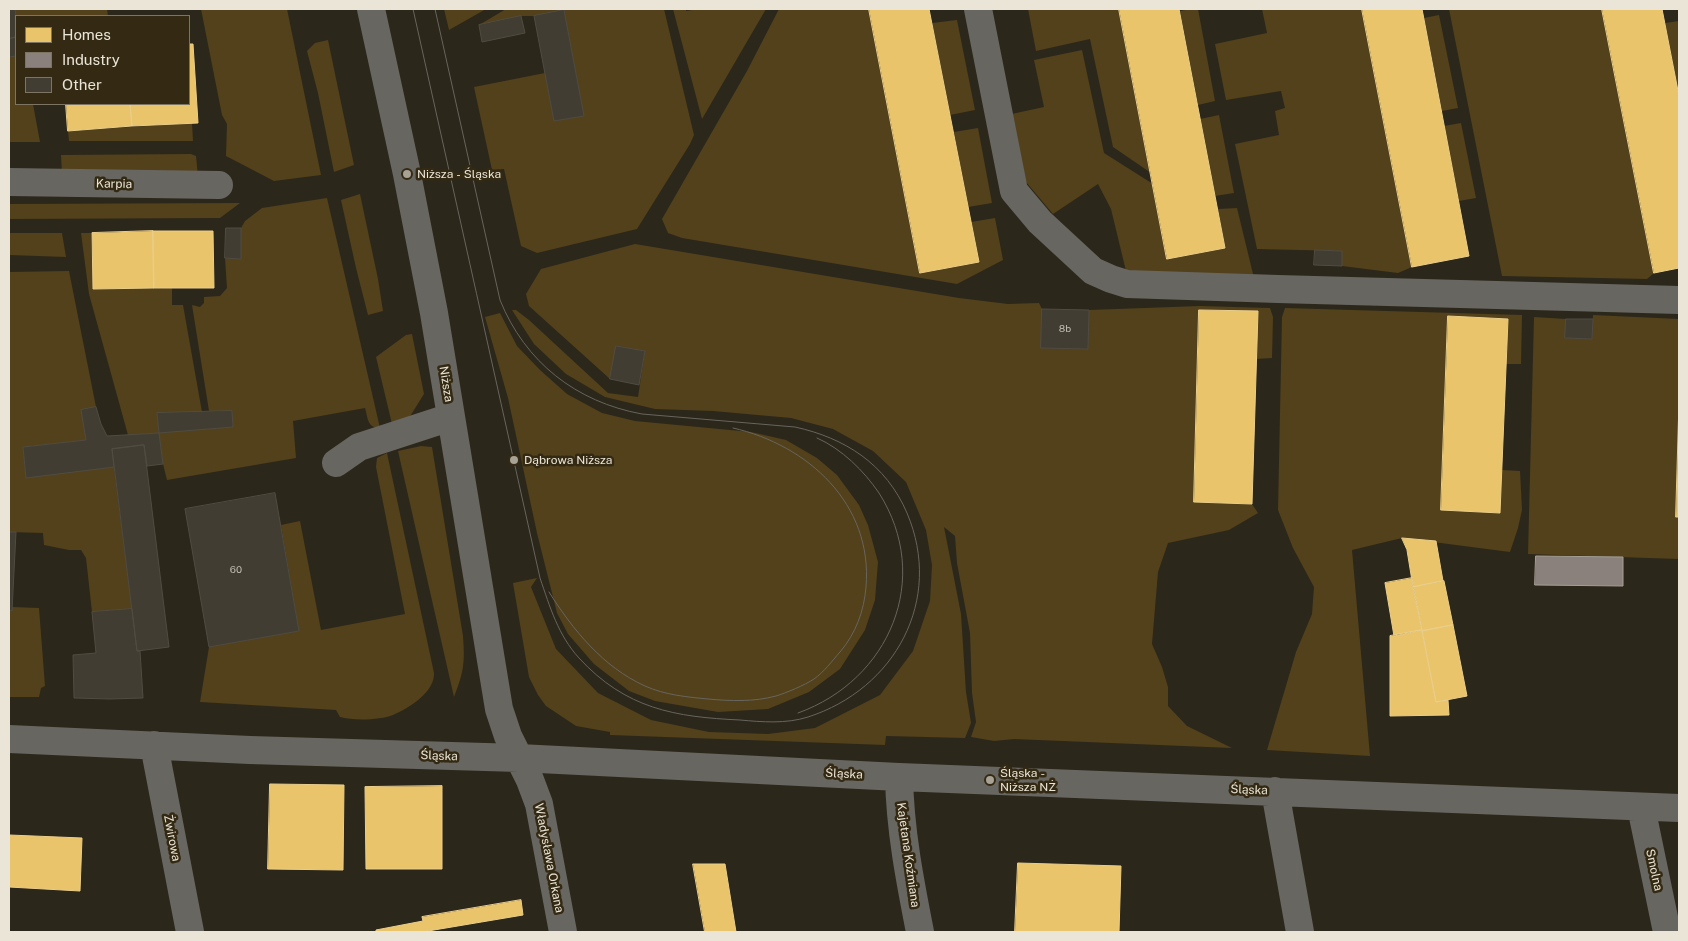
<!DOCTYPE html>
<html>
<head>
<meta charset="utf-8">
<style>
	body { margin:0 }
	#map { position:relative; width:1688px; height:941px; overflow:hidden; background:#2c271b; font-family:"Public Sans",sans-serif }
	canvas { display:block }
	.frame { position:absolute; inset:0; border:10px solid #ebe5d7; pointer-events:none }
	.legend { position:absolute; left:15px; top:15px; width:175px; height:90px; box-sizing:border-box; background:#342a13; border:1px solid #7d7561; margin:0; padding:6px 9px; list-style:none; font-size:15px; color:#ebe5d7 }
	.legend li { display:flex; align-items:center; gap:10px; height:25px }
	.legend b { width:25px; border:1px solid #7d7561 }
</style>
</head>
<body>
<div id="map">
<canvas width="1688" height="941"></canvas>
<div class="frame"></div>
<ul class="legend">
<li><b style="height:14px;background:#e9c46a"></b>Homes</li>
<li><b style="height:14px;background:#8a817c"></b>Industry</li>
<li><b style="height:14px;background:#413d33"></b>Other</li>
</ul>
</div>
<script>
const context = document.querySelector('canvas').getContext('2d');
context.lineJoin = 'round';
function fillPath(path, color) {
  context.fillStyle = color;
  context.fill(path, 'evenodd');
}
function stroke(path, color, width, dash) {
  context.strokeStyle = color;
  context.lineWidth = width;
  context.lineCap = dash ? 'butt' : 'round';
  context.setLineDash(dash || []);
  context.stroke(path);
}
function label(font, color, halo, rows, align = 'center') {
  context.font = font + ' "Public Sans",sans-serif';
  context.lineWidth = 5;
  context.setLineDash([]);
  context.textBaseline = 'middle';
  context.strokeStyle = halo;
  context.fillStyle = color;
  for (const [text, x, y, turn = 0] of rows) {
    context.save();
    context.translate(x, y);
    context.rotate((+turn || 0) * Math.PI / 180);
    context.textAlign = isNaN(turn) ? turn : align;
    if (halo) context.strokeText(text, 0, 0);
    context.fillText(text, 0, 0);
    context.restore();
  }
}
fillPath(new Path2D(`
	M 15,9 L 107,9 L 108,16 L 16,17 Z
	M 201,9 L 287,9 L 321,175 L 274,181 L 226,156 L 227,124 L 222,115 Z
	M 444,9 L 486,9 L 449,30 Z
	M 506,9 L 664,9 L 694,135 L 690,144 L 637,229 L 537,253 L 521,246 L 504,169 L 492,170 L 474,87 L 545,73 L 554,121 L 584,116 L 564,10 L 534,16 L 521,16 L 479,25 Z
	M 673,9 L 686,9 L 686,11 L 698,9 L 766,9 L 702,119 Z
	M 779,9 L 869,9 L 920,273 L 978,262 L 971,222 L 995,218 L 1003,260 L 957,284 L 682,238 L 668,233 L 662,219 L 747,71 Z
	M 1028,9 L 1119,9 L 1151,173 L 1113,147 L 1090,39 L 1036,51 Z
	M 1191,9 L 1198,9 L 1215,101 L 1198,105 L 1180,11 Z
	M 1262,9 L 1362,9 L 1412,267 L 1398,273 L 1342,266 L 1342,251 L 1257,249 L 1235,144 L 1279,135 L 1275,111 L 1285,108 L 1281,91 L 1226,100 L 1215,44 L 1267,33 Z
	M 1449,9 L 1602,9 L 1654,273 L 1647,279 L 1502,276 Z
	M 1439,15 L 1458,108 L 1442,111 L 1424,18 Z
	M 957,20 L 975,110 L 950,115 L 932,23 Z
	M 1679,21 L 1679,96 L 1665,23 Z
	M 328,40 L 354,165 L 334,172 L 318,93 L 307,51 L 315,43 Z
	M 1082,50 L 1104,153 L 1153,184 L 1167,259 L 1225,248 L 1218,209 L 1237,208 L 1254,278 L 1126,271 L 1111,209 L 1098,184 L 1053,214 L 1021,176 L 1007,115 L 1044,107 L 1034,60 Z
	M 16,56 L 16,104 L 33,104 L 40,142 L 9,142 L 9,57 Z
	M 1219,115 L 1234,193 L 1215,196 L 1200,119 Z
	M 192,123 L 193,141 L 69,141 L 68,131 Z
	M 1461,123 L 1476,198 L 1459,201 L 1444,126 Z
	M 978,128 L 992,203 L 968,207 L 954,132 Z
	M 191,154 L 196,156 L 198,176 L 62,174 L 61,155 Z
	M 360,194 L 378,279 L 383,311 L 368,315 L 356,268 L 341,200 Z
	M 327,198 L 380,428 C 367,428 368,418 365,408 L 293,421 L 296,458 L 167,480 L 163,464 L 159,433 L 128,435 L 89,294 L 81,233 L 91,233 L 93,289 L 172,288 L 172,305 L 183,305 L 202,412 L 157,413 L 159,432 L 233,427 L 232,411 L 209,411 L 192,305 L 200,307 L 204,303 L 204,297 L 220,296 L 227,288 L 225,258 L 241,259 L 241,228 L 245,221 L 262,208 Z
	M 240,203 L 220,218 L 9,219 L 9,204 Z
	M 9,233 L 62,233 L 66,257 L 9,255 Z
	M 635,244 L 959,298 L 1008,304 L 1039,303 L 1042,309 L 1042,348 L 1088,349 L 1089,310 L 1200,306 L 1270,308 L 1273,317 L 1272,358 L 1256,359 L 1257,312 L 1199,310 L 1194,502 L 1252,504 L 1258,513 L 1229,530 L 1168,543 L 1158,572 L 1152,644 L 1162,667 L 1168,687 L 1168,706 L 1187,726 L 1232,748 L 1014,739 L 994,741 L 971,737 L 976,722 L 972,693 L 970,633 L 957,563 L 955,536 L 944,527 L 961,614 L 966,692 L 971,723 L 965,738 L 886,736 L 885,745 L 610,735 L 610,732 L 576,726 L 546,706 L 538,695 L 529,677 L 513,583 L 537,578 L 531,587 L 556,649 L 598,693 L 651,720 L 709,732 L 768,734 L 815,728 L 880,695 L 913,651 L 930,601 L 932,565 L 926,530 L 906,482 L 873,451 L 833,429 L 791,418 L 713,411 L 655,409 L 605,397 L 566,374 L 534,344 L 512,310 L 516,310 L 529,320 L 608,393 L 638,397 L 645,351 L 617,346 L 610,379 L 529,306 L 526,294 L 541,269 Z
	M 69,271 L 96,407 L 82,410 L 86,440 L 23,447 L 26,477 L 114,467 L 132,609 L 92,612 L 86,558 L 81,550 L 69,550 L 44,545 L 43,533 L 9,532 L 9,272 Z
	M 1285,308 L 1522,315 L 1521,364 L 1506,364 L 1508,319 L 1448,316 L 1441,510 L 1500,513 L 1502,470 L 1520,471 L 1522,510 L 1518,528 L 1510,552 L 1402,538 L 1352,550 L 1370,756 L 1267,750 L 1296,652 L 1312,614 L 1314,587 L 1293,548 L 1278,510 L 1282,317 Z
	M 500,313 L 517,346 L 540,370 L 567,394 L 602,413 L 635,421 L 751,432 L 786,440 L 817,458 L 837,475 L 859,505 L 868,525 L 878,562 L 875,600 L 865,630 L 840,669 L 809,692 L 768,709 L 718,712 L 655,701 L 629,691 L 594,664 L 568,634 L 557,613 L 537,533 L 508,398 L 485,317 Z
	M 1593,315 L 1679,319 L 1679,402 L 1676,517 L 1679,517 L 1679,559 L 1528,554 L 1534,317 L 1566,319 L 1566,338 L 1592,339 Z
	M 412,334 L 424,394 L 409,418 L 392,424 L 376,357 L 406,335 Z
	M 421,446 L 432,447 L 463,636 C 465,662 464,672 454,697 L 398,451 Z
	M 387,453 L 434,673 C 435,692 409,708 393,715 C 381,720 353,721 340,717 L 336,710 L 200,702 L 209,647 L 299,631 L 281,525 L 300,521 L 321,630 L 405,614 L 376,467 L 377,458 Z
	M 12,607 L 39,608 L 45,686 L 41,688 L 39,697 L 9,697 L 9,610 L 12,610 Z`), '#52411b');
const homes = new Path2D(`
	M 869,9 L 929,9 L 979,262 L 920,273 Z
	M 1119,9 L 1179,9 L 1225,248 L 1167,259 Z
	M 1362,9 L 1422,9 L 1469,256 L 1412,267 Z
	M 1602,9 L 1662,9 L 1679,96 L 1679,268 L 1654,273 Z
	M 189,44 L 193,44 L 198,123 L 132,126 L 130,104 L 189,104 Z
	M 66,104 L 130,104 L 132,126 L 68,131 Z
	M 153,231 L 154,288 L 93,289 L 92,233 Z
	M 153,231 L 213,231 L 214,288 L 154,288 Z
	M 1199,310 L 1258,311 L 1252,504 L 1194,502 Z
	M 1448,316 L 1508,319 L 1500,513 L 1441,510 Z
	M 1679,402 L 1679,517 L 1676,517 Z
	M 1402,538 L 1436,541 L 1443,581 L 1413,587 L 1407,550 Z
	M 1412,578 L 1422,630 L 1394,636 L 1385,583 Z
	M 1444,581 L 1453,625 L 1422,631 L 1413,587 Z
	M 1453,625 L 1467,696 L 1436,702 L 1422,631 Z
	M 1422,630 L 1436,702 L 1448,700 L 1449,715 L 1390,716 L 1390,636 Z
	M 270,784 L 344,785 L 343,870 L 268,869 Z
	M 442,786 L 442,869 L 366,869 L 365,787 Z
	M 9,835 L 82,838 L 80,891 L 9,887 Z
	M 1018,863 L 1121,866 L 1119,932 L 1015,932 Z
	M 693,864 L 725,864 L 736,932 L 705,932 Z
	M 521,900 L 523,915 L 422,932 L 376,932 L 376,930 L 423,921 L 422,917 Z`);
fillPath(homes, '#e9c46a');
stroke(homes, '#eace8b', 1);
const industry = new Path2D(`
	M 1536,556 L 1623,557 L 1623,586 L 1535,585 Z`);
fillPath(industry, '#8a817c');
stroke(industry, '#a79f97', 1);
const building = new Path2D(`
	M 9,9 L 15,9 L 16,17 L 16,37 L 9,39 Z
	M 564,10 L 584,116 L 554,121 L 534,16 Z
	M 521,16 L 525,33 L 482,42 L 479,25 Z
	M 16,37 L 16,56 L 9,57 L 9,39 Z
	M 226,228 L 241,228 L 241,259 L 225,258 Z
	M 1315,250 L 1342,251 L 1342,266 L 1314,265 Z
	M 1042,309 L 1089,310 L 1088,349 L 1041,348 Z
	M 1566,319 L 1593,319 L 1592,339 L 1565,338 Z
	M 616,346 L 645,351 L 639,385 L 610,379 Z
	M 96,407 L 101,424 L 107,436 L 159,433 L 163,464 L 147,466 L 144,445 L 112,449 L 114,467 L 26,478 L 23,447 L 86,440 L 81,410 Z
	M 232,411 L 233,427 L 159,433 L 157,413 Z
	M 144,445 L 169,647 L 137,651 L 112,449 Z
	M 275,493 L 299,631 L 209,647 L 185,509 Z
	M 9,532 L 16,532 L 12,611 L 9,610 Z
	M 132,609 L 137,651 L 140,651 L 143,698 L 110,699 L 74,698 L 73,655 L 96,653 L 92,612 Z`);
fillPath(building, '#413d33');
stroke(building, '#514c42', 1);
stroke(new Path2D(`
	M 371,9 L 407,174 L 434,313 L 499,709 L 508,736 L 530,780 L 539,804 L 563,932
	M 978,9 L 1014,191 L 1040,222 L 1093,271 L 1111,279 L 1127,284 L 1278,289 L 1679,300
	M 9,182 L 219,185
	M 336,463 L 359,447 L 451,417
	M 9,739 L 250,750 L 519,758 L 899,777 L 1679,808
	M 154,745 L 190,932
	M 899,777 C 900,830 910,881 920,932
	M 1275,791 L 1300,932
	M 1641,807 L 1667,932`), '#686661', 28);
stroke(new Path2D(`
	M 413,9 L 540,578 C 550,607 558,635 579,658 C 626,709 675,717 740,720 C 762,722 786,724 808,717 C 895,689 944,600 907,513 C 886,464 845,438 795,427 L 642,414 C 576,402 525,362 500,300 L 435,9
	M 549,592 C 573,630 603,667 645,686 C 665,695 687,697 708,699 C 730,701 754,702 776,696 C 786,693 805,685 814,679 C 824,672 832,661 840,652 C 856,633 864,611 866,587 C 873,504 808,445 733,428
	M 798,713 C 890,680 933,578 879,493 C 864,471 842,449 817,438`), '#68655e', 1);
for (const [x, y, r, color] of [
	[407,174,5,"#a8a295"],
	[514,460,5,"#a8a295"],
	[990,780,5,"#a8a295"]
]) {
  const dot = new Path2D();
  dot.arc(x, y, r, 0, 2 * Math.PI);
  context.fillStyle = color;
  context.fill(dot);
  stroke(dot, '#342a13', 2);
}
label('10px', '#c0bbae', null, [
	["8b",1065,329],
	["60",236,570]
]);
label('12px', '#ebe5d7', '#342a13', [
	["Niższa - Śląska",417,174],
	["Dąbrowa Niższa",524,460],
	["Śląska -",1000,773],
	["Niższa NŻ",1000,787]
], 'left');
label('12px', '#ebe5d7', '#342a13', [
	["Karpia",114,184,1],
	["Niższa",446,384,81],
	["Śląska",439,756,2],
	["Śląska",844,774,3],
	["Śląska",1249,790,2],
	["Żwirowa",172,838,79],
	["Kajetana Koźmiana",908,855,82],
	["Władysława Orkana",549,858,79],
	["Smolna",1654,870,78]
]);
</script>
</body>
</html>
